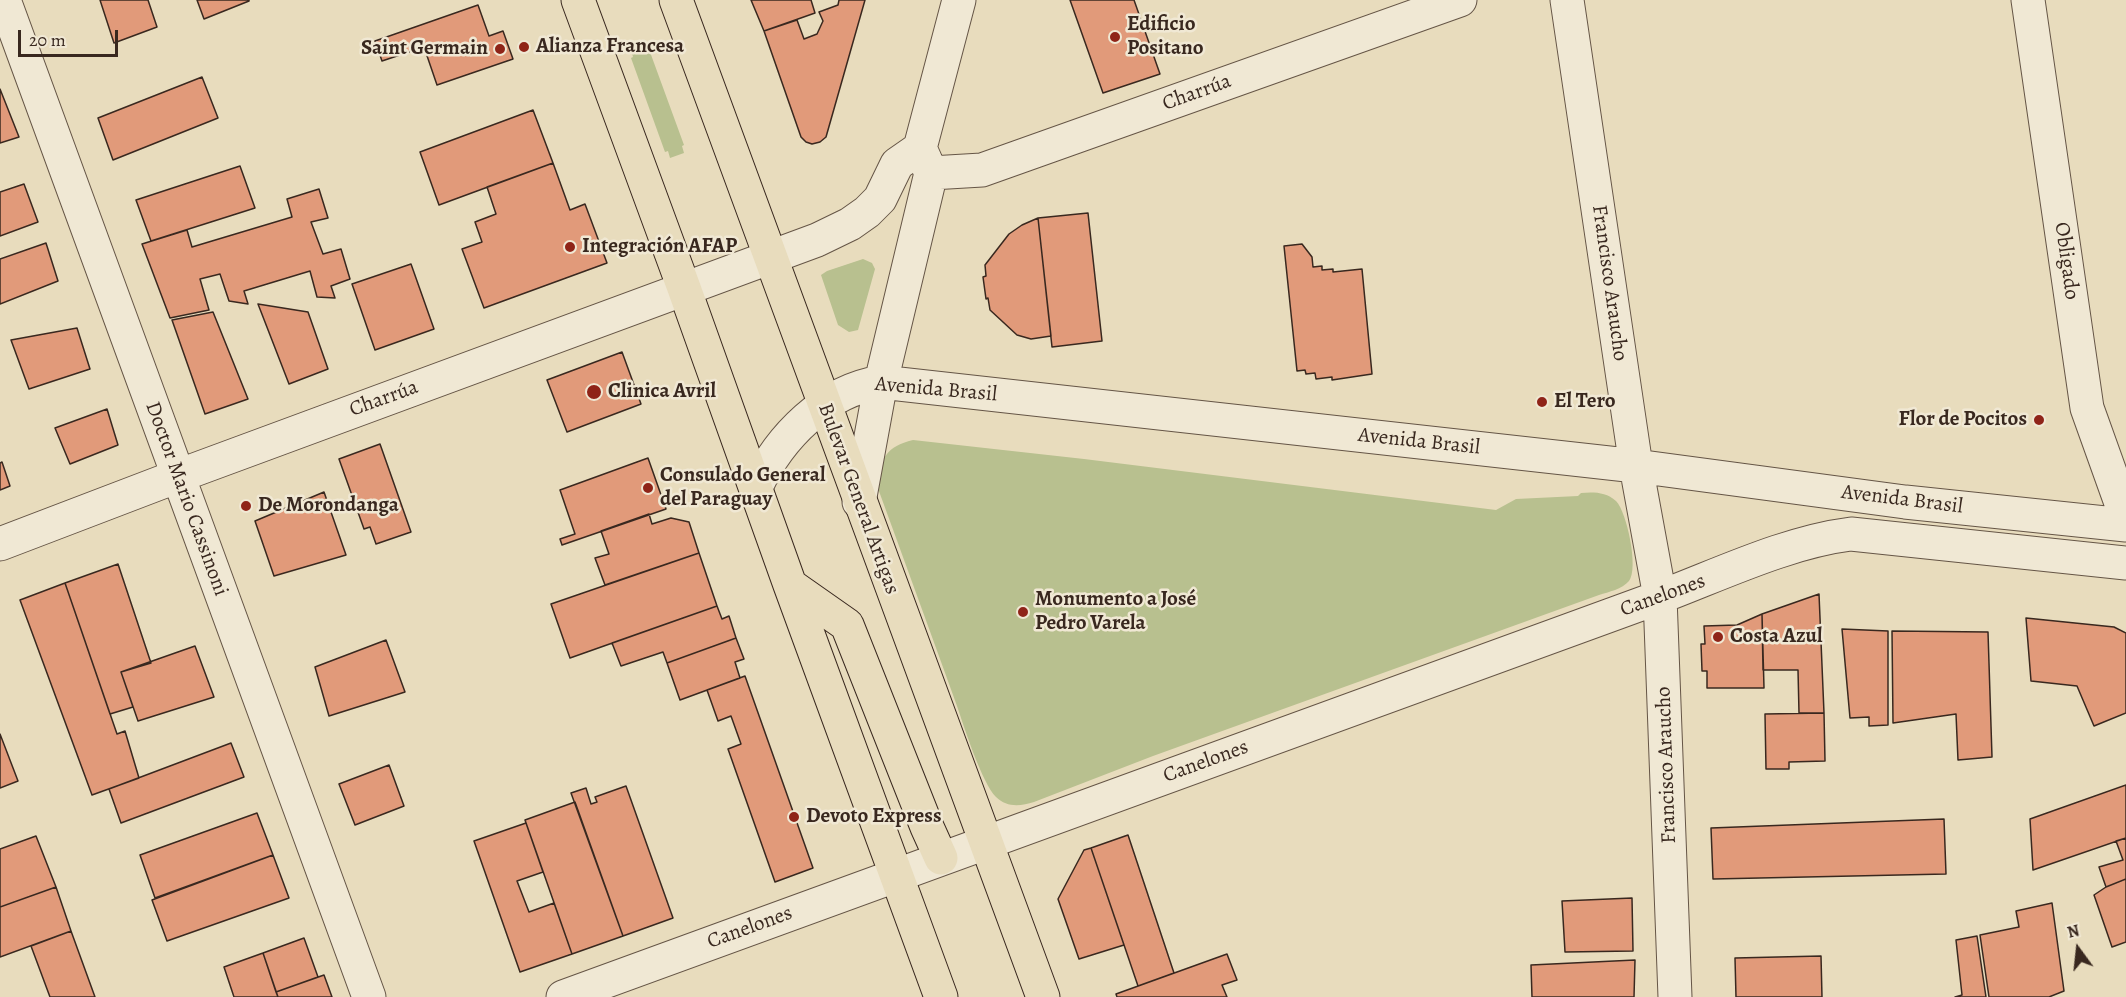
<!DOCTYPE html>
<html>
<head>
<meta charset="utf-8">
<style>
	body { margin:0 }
	#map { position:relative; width:2126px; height:997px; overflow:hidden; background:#e8dcbd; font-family:Alegreya,serif }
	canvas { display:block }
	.north { position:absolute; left:2048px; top:919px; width:60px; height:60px; -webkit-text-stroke:4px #f0e8d4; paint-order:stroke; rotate:345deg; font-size:16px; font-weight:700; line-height:24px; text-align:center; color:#39281f }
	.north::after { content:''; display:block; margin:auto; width:21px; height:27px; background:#39281f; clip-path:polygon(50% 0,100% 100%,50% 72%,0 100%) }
	.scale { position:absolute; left:18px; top:30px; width:100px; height:27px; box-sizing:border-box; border:3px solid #39281f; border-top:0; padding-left:8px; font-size:18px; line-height:21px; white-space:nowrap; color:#39281f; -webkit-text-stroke:4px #f0e8d4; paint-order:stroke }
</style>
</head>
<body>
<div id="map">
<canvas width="2126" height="997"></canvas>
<div class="north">N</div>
<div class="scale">20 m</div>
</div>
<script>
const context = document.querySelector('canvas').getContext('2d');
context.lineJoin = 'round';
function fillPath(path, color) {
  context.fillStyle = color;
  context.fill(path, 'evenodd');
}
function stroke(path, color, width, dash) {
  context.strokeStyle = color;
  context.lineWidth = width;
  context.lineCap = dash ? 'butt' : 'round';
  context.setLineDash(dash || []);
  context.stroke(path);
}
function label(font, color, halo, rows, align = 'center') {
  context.font = font + ' Alegreya,serif';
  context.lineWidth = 5;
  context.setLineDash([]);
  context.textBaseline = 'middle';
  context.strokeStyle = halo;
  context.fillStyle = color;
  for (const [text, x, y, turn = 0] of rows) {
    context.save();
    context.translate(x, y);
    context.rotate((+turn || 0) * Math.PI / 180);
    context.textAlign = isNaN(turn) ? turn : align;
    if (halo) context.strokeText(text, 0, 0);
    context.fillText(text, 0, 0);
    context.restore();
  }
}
fillPath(new Path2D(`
	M 644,44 L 647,52 L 650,52 L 684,145 L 682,146 L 684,153 L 670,158 L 668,151 L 665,152 L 631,58 L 633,57 L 631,49 Z
	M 863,259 L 872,263 L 875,269 L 858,330 L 849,332 L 838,325 L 821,275 L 827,271 Z
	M 913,440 L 1084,459 L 1496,510 L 1516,499 L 1578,496 L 1581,493 C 1594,492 1606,492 1616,501 C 1627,512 1639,569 1629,581 C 1622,589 1609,592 1599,595 L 1153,756 L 1034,802 C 1021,806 1007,808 996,797 C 982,783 964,727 957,706 C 930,631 903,557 876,483 C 882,457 886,447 913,440 Z`), '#b8c08f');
const building = new Path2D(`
	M 100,0 L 148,0 L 157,27 L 114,43 Z
	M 197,0 L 249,0 L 249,1 L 204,19 Z
	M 751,0 L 811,0 L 815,13 L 764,31 Z
	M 839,0 L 865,0 L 826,137 L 820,142 L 812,144 L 806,142 L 801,137 L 764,31 L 797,20 L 804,39 L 817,34 L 823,21 L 819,12 L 838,5 Z
	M 1070,0 L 1134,0 L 1160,74 L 1103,93 Z
	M 478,5 L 489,36 L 503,31 L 513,59 L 437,85 L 424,47 L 382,61 L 375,41 Z
	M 202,77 L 218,118 L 113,160 L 98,118 Z
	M 0,89 L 19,137 L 0,143 Z
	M 533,110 L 553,163 L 439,205 L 420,152 Z
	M 553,163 L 570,210 L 585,204 L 607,263 L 484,308 L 462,249 L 482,242 L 475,222 L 496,214 L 487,187 Z
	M 240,166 L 255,208 L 151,241 L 136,200 Z
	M 24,184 L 38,222 L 0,236 L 0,192 Z
	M 319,189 L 328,218 L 311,222 L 323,254 L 341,249 L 350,279 L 331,286 L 335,298 L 317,297 L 310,271 L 244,291 L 248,304 L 229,301 L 220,274 L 200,279 L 209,310 L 170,318 L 142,244 L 187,230 L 192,247 L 292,217 L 287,199 Z
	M 1088,213 L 1102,341 L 1052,347 L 1038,218 Z
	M 1038,218 L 1051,336 L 1031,339 L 1017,335 L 990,310 L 988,298 L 986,299 L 983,277 L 986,276 L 985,265 L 1009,234 L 1022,225 Z
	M 46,243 L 58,281 L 0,304 L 0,259 Z
	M 1302,244 L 1312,257 L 1313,267 L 1322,266 L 1322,270 L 1333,269 L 1333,272 L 1362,269 L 1372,374 L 1332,380 L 1332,377 L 1316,379 L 1315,373 L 1306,374 L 1305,370 L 1297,371 L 1284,246 Z
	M 411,264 L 434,329 L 375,350 L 352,284 Z
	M 258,304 L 308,312 L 328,369 L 289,384 Z
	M 213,312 L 248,399 L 205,414 L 172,320 Z
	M 77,328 L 90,369 L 29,389 L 11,340 Z
	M 622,352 L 641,404 L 567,432 L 547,380 Z
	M 107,409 L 118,445 L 70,464 L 55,428 Z
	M 380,444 L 411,532 L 376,544 L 370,527 L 364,529 L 339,459 Z
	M 648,458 L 666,509 L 562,545 L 560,539 L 575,534 L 560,490 Z
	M 2,462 L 10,486 L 0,490 L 0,463 Z
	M 324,492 L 346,555 L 274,576 L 255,521 Z
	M 649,514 L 652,524 L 671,518 L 689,522 L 699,553 L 605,585 L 595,558 L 609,554 L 601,531 Z
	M 699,553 L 717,606 L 570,658 L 551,604 Z
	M 118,564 L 151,663 L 121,672 L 133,707 L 110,714 L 65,583 Z
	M 65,583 L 117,734 L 125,731 L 139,778 L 92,795 L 20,600 Z
	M 1819,594 L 1824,713 L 1799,713 L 1798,670 L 1763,670 L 1762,614 Z
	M 717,606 L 722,619 L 729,616 L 736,638 L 667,663 L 663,652 L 621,666 L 612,643 Z
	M 1762,614 L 1764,688 L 1707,688 L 1707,671 L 1702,671 L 1701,644 L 1705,644 L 1704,626 L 1737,625 Z
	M 2026,618 L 2114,627 L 2126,633 L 2126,713 L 2094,726 L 2077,686 L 2031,681 Z
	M 1842,629 L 1888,631 L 1888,725 L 1869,726 L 1869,717 L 1850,718 Z
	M 1892,631 L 1988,632 L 1992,757 L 1958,760 L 1956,714 L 1893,723 Z
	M 736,638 L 744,659 L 735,662 L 740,678 L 680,700 L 667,663 Z
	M 386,640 L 405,692 L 329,716 L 315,667 Z
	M 195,646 L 214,697 L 138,721 L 121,672 Z
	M 745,676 L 813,868 L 775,882 L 728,749 L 741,744 L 731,716 L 718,721 L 707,690 Z
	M 1824,713 L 1825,761 L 1789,762 L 1789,769 L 1766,769 L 1765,714 Z
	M 0,734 L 18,781 L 0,788 Z
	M 231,743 L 244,777 L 121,823 L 109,789 Z
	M 389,765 L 404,806 L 355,825 L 339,784 Z
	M 2126,785 L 2126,838 L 2033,870 L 2030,819 Z
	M 626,786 L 673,918 L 623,936 L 571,793 L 586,788 L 591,804 L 597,802 L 595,797 Z
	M 575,802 L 623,936 L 572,954 L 525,820 Z
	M 257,813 L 273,855 L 155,898 L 140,855 Z
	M 1944,819 L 1946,874 L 1713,879 L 1711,828 Z
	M 526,823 L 543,872 L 517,881 L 529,912 L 554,903 L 572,954 L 520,972 L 474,841 Z
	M 1128,835 L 1174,973 L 1138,986 L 1091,848 Z
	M 36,836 L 56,887 L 0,907 L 0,849 Z
	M 2126,838 L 2126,879 L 2106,887 L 2099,867 L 2123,860 L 2116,841 Z
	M 1091,848 L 1124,945 L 1079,959 L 1058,899 L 1084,850 Z
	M 273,855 L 289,898 L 167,941 L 152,900 Z
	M 2126,879 L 2126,942 L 2112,947 L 2094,895 L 2106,887 Z
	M 56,887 L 71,931 L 0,957 L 0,907 Z
	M 1632,898 L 1633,951 L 1565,952 L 1562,901 Z
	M 2052,903 L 2064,991 L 2049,997 L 1989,997 L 1980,935 L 2019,927 L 2016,911 Z
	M 71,931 L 95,997 L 50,997 L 31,946 Z
	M 1977,936 L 1986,997 L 1955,997 L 1962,995 L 1956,940 Z
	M 304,938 L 318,977 L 276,992 L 263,953 Z
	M 263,953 L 278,997 L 234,997 L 224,967 Z
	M 1227,954 L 1237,980 L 1222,985 L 1227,997 L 1117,997 L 1116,994 Z
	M 1821,956 L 1822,997 L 1736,997 L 1735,958 Z
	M 1635,960 L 1634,997 L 1532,997 L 1531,965 Z
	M 324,975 L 332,997 L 278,997 L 276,992 Z`);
fillPath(building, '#e19a7a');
stroke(building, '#39281f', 1.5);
const minor = new Path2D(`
	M 4,0 L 369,997
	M 1567,0 L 1636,466 L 1660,597 L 1675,997
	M 2028,0 L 2087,408 L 2126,517
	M 931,173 L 982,170 L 1460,0
	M 756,487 C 780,436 825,391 881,382 L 1636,466 L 1905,502 L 2126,525
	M 859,502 L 881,382 L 931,173 L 920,148 L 959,0
	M 0,544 L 178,476 L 817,240 L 850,224 L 867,212 L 880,199 L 897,164 L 920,148
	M 563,997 L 1660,597 C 1721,574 1787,542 1851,534 L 2126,563`);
const major = new Path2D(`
	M 578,0 L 684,288 L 790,585 L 941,997
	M 676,0 L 1043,997
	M 790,585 L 847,625 L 927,827 L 941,858`);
stroke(minor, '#655546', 35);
stroke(major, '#39281f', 35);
stroke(minor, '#f0e8d4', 33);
stroke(major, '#e8dcbd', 33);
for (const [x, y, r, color] of [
	[1115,37,6,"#8f2418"],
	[524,47,6,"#8f2418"],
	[500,49,6,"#8f2418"],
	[570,247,6,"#8f2418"],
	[594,392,8,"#8f2418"],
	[1542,402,6,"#8f2418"],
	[2039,420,6,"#8f2418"],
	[648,488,6,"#8f2418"],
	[246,506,6,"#8f2418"],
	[1023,612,6,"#8f2418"],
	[1718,637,6,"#8f2418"],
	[794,817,6,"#8f2418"]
]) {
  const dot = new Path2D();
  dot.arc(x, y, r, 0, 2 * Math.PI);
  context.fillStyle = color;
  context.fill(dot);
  stroke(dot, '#f0e8d4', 2);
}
label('bold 21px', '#39281f', '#f0e8d4', [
	["Edificio",1127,25],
	["Positano",1127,49],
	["Alianza Francesa",536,47],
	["Saint Germain",488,49,"right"],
	["Integración AFAP",582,247],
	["Clinica Avril",608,392],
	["El Tero",1554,402],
	["Flor de Pocitos",2027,420,"right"],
	["Consulado General",660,476],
	["del Paraguay",660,500],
	["De Morondanga",258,506],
	["Monumento a José",1035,600],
	["Pedro Varela",1035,624],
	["Costa Azul",1730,637],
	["Devoto Express",806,817]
], 'left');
label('21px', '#39281f', '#f0e8d4', [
	["Charrúa",1197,93,-20],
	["Obligado",2066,261,82],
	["Francisco Araucho",1609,283,82],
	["Avenida Brasil",936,390,5],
	["Charrúa",384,399,-20],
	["Avenida Brasil",1419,442,6],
	["Doctor Mario Cassinoni",186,499,70],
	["Bulevar General Artigas",858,499,70],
	["Avenida Brasil",1902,500,7],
	["Canelones",1663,596,-20],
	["Canelones",1206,762,-20],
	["Francisco Araucho",1667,765,-92],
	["Canelones",750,928,-20]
]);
</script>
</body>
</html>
